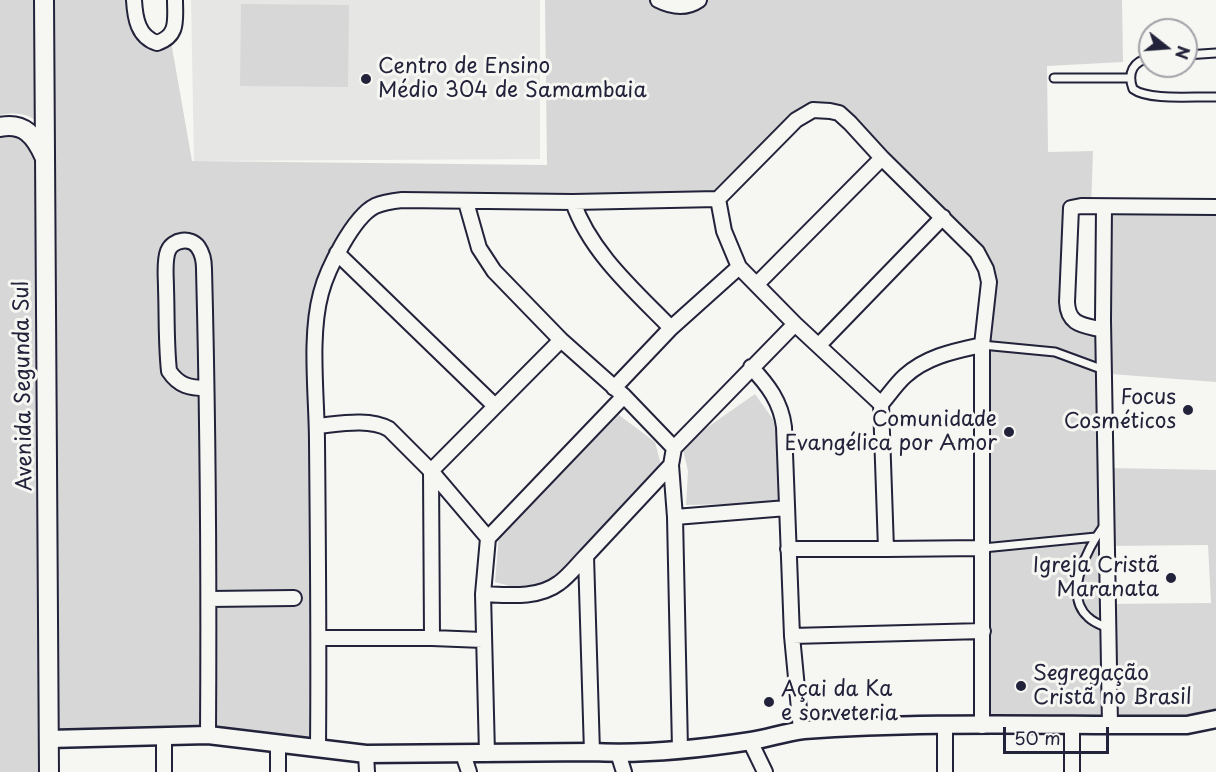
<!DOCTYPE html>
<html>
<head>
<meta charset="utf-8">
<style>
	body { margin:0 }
	#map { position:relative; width:1216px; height:772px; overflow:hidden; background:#f6f6f2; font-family:"Playpen Sans",sans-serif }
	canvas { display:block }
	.north { position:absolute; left:1138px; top:18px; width:60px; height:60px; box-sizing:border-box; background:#f6f6f2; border:2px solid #a1a1a9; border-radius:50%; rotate:107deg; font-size:16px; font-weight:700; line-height:24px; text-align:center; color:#22223b }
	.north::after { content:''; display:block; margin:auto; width:21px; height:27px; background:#22223b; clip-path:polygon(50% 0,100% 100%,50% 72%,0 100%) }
	.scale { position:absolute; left:1003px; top:727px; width:106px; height:27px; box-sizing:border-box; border:3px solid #22223b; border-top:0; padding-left:8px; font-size:18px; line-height:21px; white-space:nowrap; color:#22223b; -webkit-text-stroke:4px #f6f6f2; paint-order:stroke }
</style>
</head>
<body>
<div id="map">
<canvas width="1216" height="772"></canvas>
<div class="north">N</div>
<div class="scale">50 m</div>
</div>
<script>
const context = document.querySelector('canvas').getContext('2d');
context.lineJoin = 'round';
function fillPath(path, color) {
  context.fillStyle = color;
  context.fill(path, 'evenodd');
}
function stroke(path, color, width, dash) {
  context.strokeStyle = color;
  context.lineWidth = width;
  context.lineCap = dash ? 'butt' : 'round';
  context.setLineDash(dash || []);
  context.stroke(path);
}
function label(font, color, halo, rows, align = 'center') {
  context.font = font + ' "Playpen Sans",sans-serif';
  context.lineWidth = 6;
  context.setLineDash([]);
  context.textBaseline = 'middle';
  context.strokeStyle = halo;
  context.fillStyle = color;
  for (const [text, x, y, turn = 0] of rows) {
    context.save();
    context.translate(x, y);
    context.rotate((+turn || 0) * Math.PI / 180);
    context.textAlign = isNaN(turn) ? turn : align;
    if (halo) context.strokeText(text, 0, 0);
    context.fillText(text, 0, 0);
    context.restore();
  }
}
fillPath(new Path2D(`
	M 191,0 L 540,0 L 540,159 L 194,161 Z`), '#e6e6e4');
fillPath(new Path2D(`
	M 0,0 L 41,0 L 42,126 C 29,113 18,112 0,115 Z
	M 44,0 L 134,0 L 144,37 L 170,36 L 192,161 L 547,165 L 545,0 L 1122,0 L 1123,62 L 1047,66 L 1048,152 L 1093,151 L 1091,208 L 1074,209 L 1073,319 L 1103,320 L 1109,468 L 1216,470 L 1216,726 L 985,724 L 989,282 L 977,252 L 851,123 L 813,110 L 718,199 L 402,200 L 351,232 L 320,294 L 318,747 L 278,744 L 49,739 ZM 1208,545 L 1211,603 L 1108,604 L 1107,546 Z
	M 241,4 L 349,5 L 348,87 L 240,86 Z
	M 18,132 L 38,159 L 44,772 L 0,772 L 0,133 Z
	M 1104,210 L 1216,210 L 1216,382 L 1111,374 Z
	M 755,394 L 780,429 L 781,503 L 686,505 L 688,471 L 682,445 Z
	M 619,415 L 655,442 L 662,469 L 585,556 L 543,585 L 513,587 L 495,582 L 499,535 Z`), '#d7d7d7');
const service = new Path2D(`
	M 1186,55 L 1216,53
	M 1150,58 C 1133,61 1127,73 1133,89 C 1149,101 1195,96 1216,97
	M 1054,78 L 1130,78
	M 982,345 L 1055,352 L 1104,370
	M 1105,524 C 1089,546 1062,594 1088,617 C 1094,623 1101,625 1108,628
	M 983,548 L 1096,537`);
const minor = new Path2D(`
	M 134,0 C 135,18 138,37 157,43 C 179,36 175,19 175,0
	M 658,0 C 672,7 686,9 699,0
	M 718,199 L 724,231 L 739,267 L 795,324 L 881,404 L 886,549 L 983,548
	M 466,202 L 479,248 L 494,271 L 561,340 L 624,396
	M 573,202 C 590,252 635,291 671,328
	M 1104,207 L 1103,320 L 1110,725
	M 337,253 L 494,405
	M 757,284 L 882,158
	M 1103,330 C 1084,325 1068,326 1067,302 L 1071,208 L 1081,206 L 1216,207
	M 819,345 L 943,217
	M 751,367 C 768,385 781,402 784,427 L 792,636 L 801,730
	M 206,388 C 190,388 179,386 169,371 C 166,343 167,316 166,288 C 166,277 164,261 168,251 C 173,239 191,237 198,247 C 203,254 204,261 204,269 C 208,424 209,579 208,735
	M 614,388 L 671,328 L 739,267
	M 881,404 C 889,395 896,384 905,376 C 927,356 955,351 982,345
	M 317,426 C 339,424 369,418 389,429 L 431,471 L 488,538
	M 675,517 L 787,508
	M 788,549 L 886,549
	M 483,594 C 507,595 538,599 559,583 C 569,576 577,565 586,556
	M 209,599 L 294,598
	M 792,636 L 983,631
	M 319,638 L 432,638
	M 483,640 L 432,638 L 431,471 L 561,340
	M 164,737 L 164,772
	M 750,741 L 765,772
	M 318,747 C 319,646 318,544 317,443 C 317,397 309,337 321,293 C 327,270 353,217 375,206 C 384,202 393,201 402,200 L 573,202 L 718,199 L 796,120 L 813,110 L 830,111 L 839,113 L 850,123 L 882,158 L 977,252 L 986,269 L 989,282 L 982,345 L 982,726
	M 680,749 L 675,517 L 671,465 L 674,448 L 795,324
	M 592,752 L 586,556 L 671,465
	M 618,753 L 624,772
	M 366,754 L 367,772
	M 463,754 L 469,772
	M 487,754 L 483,594 L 488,538 L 624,396 L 674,448
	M 278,772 L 278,744
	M 945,772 L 945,726
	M 1072,772 L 1072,726`);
const tertiary = new Path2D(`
	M 49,739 L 208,735 L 366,754 L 592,752 C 644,755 699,749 751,741 C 769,738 786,732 804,730 C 931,721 1060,726 1187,725 L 1216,719`);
const secondary = new Path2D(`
	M 44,0 L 49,772
	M 0,127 C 24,122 35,136 44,156`);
stroke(service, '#22223b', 11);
stroke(minor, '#22223b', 18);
stroke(tertiary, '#22223b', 21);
stroke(secondary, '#22223b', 22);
stroke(service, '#f6f6f2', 7);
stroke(minor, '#f6f6f2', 14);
stroke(tertiary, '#f6f6f2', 16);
stroke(secondary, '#f6f6f2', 18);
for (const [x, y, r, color] of [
	[366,79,6,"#22223b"],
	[1188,410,6,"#22223b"],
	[1009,432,6,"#22223b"],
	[1171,578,6,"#22223b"],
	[1021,686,6,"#22223b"],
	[769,702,6,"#22223b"]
]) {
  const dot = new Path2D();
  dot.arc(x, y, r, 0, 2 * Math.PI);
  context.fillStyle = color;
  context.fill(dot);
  stroke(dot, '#f6f6f2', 2);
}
label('21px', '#22223b', '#f6f6f2', [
	["Centro de Ensino",378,67],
	["Médio 304 de Samambaia",378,91],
	["Focus",1176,398,"right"],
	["Cosméticos",1176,422,"right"],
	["Comunidade",997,420,"right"],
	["Evangélica por Amor",997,444,"right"],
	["Igreja Cristã",1159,566,"right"],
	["Maranata",1159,590,"right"],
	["Segregação",1033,674],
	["Cristã no Brasil",1033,698],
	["Açai da Ka",781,690],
	["e sorveteria",781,714]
], 'left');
label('21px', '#22223b', '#f6f6f2', [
	["Avenida Segunda Sul",24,386,-91]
]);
</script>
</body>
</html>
